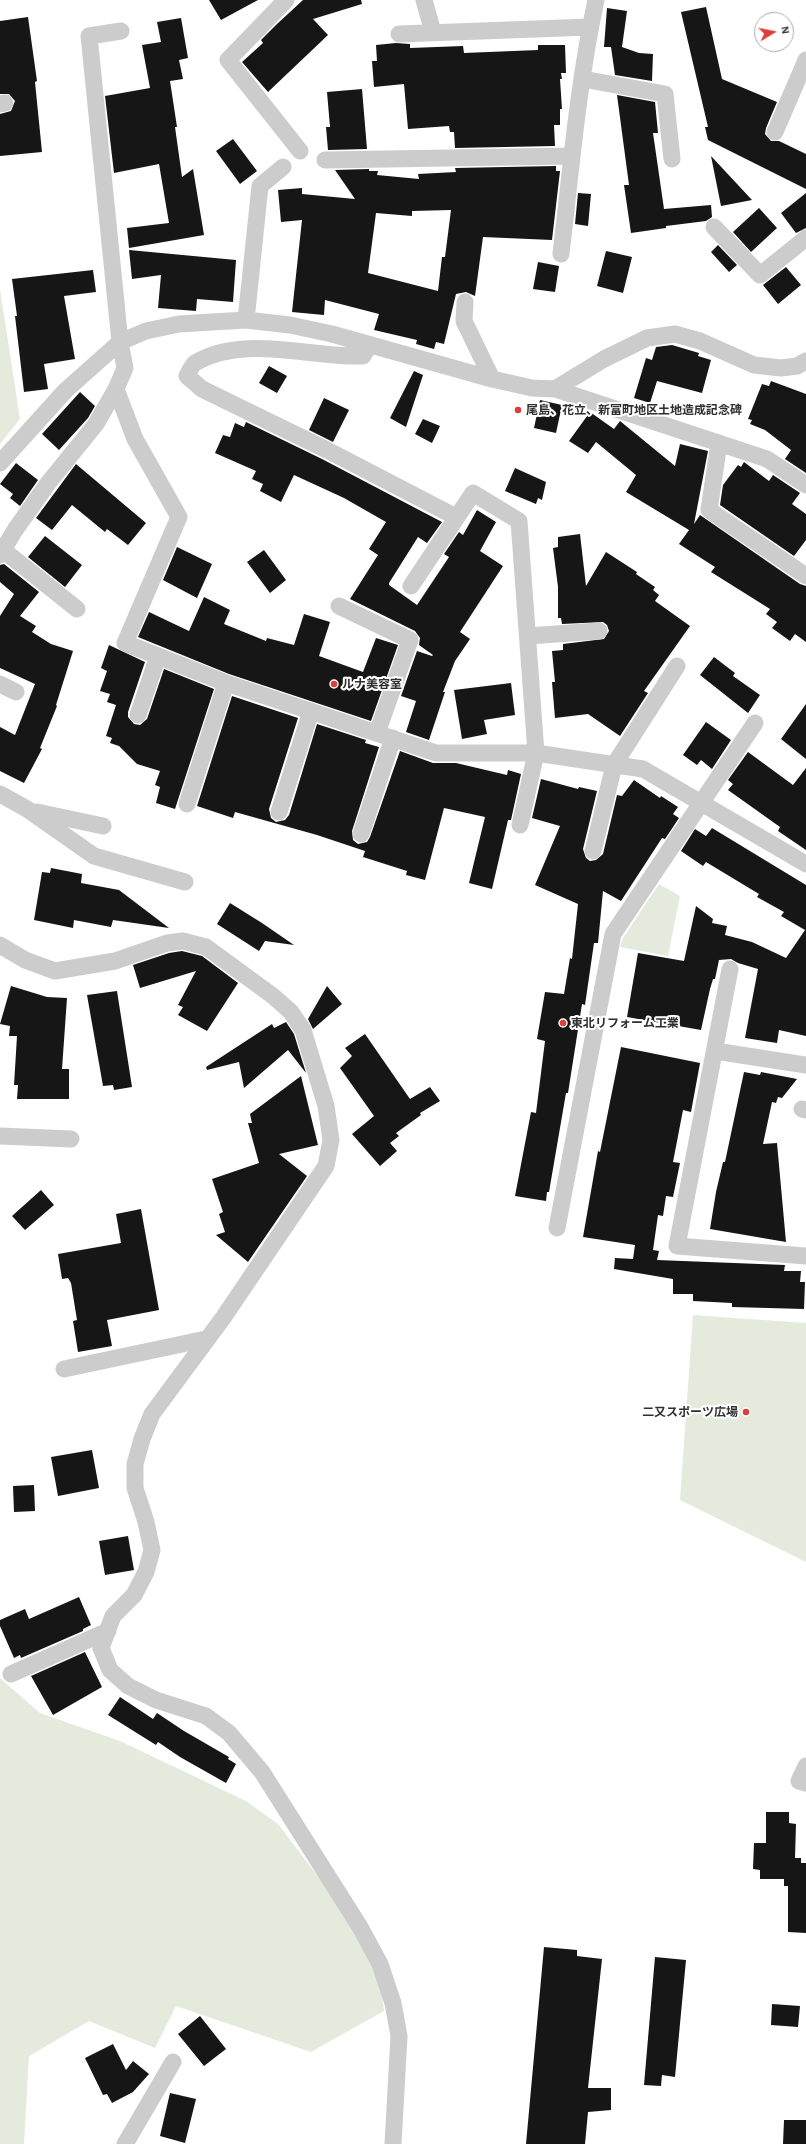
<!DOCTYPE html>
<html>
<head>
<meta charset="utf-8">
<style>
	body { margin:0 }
	#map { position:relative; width:806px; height:2144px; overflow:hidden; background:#fff; font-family:"Alegreya Sans",sans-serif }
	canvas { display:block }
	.north { position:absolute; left:754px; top:12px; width:40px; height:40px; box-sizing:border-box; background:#fff; border:1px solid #acacac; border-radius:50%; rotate:80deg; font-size:11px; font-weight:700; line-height:16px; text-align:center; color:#2f2f2f }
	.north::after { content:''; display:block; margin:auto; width:14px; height:18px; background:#dd3e3a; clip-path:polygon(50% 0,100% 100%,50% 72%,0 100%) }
</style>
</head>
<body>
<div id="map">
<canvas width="806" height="2144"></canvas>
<div class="north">N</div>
</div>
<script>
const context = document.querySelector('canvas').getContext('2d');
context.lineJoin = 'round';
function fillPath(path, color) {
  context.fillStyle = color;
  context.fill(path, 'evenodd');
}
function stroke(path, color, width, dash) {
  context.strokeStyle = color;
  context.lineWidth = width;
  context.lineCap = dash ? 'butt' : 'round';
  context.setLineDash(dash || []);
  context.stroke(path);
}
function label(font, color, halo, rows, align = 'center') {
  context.font = font + ' "Alegreya Sans","Noto Sans JP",sans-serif';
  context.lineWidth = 4;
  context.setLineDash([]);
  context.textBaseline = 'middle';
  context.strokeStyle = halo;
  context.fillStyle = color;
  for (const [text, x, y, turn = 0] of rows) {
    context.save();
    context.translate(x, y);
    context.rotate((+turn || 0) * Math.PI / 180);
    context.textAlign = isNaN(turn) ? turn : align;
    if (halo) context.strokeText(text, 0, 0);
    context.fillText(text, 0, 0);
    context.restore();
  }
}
fillPath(new Path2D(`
	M 0,289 L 20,419 L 0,444 Z
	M 659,884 L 680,896 L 668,956 L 620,947 L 623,938 Z
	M 693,1315 L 806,1323 L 806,1562 L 680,1500 Z
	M 0,1678 L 40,1713 L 120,1741 L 246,1801 L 278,1824 L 333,1896 L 366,1950 L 381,1982 L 384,2011 L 311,2052 L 176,2006 L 155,2048 L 89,2021 L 29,2056 L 24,2144 L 0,2144 Z`), '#e4ebdd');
fillPath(new Path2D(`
	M 209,0 L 258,0 L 221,20 Z
	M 303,0 L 361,0 L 362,4 L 313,19 L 328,35 L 268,92 L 242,62 L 263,43 L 261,40 L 277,24 Z
	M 706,7 L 722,79 L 777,102 L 766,128 L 765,134 L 771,141 L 779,141 L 806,154 L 806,189 L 708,140 L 705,127 L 708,127 L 681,12 Z
	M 607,8 L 627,11 L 622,47 L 639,53 L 653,54 L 652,81 L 615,75 L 611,47 L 604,47 Z
	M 28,17 L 37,81 L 35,82 L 42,152 L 0,156 L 0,114 L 11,111 L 15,101 L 9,94 L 0,94 L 0,21 Z
	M 181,18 L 188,58 L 179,60 L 183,79 L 170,81 L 177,127 L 175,127 L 182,177 L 193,169 L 204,235 L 129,248 L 127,228 L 169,223 L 159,164 L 114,173 L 105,96 L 150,88 L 142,45 L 161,42 L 157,22 Z
	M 396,43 L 410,44 L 410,48 L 463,46 L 464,53 L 538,50 L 538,45 L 565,45 L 566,73 L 561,73 L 562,79 L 560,79 L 562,109 L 560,109 L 560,125 L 554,125 L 555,146 L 455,148 L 454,132 L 450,132 L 449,126 L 408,129 L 404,84 L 374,87 L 372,61 L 377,61 L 376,45 Z
	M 362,89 L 367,149 L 328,150 L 326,127 L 330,127 L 327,92 Z
	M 617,95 L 655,102 L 658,133 L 653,133 L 664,209 L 711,205 L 712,217 L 706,221 L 666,226 L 666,228 L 631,233 L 624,185 L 629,185 Z
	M 233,139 L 257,171 L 240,184 L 216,151 Z
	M 711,156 L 752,200 L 721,206 Z
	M 556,166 L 556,171 L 560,171 L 552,240 L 483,237 L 475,296 L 466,292 L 456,294 L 444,344 L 436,342 L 434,349 L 416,344 L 417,340 L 374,330 L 379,314 L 325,300 L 324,315 L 292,312 L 302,220 L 281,222 L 278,190 L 302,188 L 302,194 L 355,199 L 335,170 L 369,169 L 369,171 L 378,171 L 377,175 L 419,179 L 418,174 L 456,172 L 455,168 ZM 451,210 L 445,257 L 442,257 L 438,291 L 368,273 L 376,213 L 412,216 L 412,211 Z
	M 578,193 L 591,194 L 588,226 L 575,224 Z
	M 806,193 L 806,228 L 796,233 L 781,213 Z
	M 759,208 L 777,228 L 751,252 L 733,232 Z
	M 718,245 L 737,265 L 729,272 L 711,252 Z
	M 129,250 L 236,260 L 233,302 L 197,299 L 196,311 L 158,308 L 161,275 L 132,279 Z
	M 606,251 L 632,257 L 623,293 L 597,286 Z
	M 538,262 L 559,266 L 555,292 L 533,289 Z
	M 786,267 L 801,285 L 778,304 L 763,285 Z
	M 93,270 L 96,292 L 64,296 L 75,359 L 44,364 L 48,389 L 24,392 L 15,316 L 17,316 L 12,279 Z
	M 672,345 L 699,353 L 698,356 L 711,360 L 702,393 L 657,381 L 650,403 L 634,398 L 646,358 L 652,360 L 656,347 Z
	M 269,366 L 287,376 L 277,393 L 259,383 Z
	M 414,371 L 423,375 L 406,427 L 390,418 Z
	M 771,381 L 806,394 L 806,473 L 785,459 L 791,450 L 765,430 L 750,424 L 752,420 L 748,419 L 762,384 L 769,386 Z
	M 80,392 L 95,406 L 88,418 L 59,450 L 42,434 Z
	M 324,398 L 349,410 L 333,442 L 309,430 Z
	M 540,400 L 562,405 L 556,433 L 534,428 Z
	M 590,412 L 614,429 L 620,421 L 675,466 L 680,444 L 708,451 L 694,524 L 700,515 L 800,584 L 806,586 L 806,642 L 795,634 L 790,641 L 772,628 L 777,622 L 766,614 L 770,609 L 711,572 L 715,567 L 679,544 L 689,530 L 626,492 L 636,475 L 596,442 L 588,453 L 569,441 Z
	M 423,419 L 440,426 L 432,443 L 415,434 Z
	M 246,422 L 322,459 L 442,522 L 427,543 L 418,537 L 389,583 L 389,585 L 417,605 L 449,557 L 444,554 L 459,532 L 463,535 L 477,510 L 496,522 L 480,551 L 503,566 L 460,632 L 470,639 L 455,661 L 443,692 L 445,692 L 429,740 L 406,732 L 416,701 L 401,696 L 417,651 L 432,656 L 433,655 L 419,645 L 420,638 L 415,631 L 350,599 L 378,555 L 369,549 L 386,522 L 344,498 L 294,475 L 281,502 L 260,491 L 263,484 L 252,479 L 256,471 L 215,453 L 223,435 L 230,437 L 235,423 L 244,427 Z
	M 744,462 L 769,481 L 773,475 L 800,493 L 792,504 L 806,514 L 806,540 L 794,556 L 720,505 L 723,485 L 738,465 L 741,467 Z
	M 16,463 L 38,480 L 20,506 L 10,498 L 13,494 L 0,484 Z
	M 76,464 L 146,523 L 128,545 L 107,529 L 105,532 L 72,505 L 52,530 L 36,518 Z
	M 515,468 L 546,482 L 542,500 L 538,498 L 536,504 L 505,491 Z
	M 580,534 L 586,586 L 606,552 L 637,572 L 636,574 L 655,587 L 653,590 L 659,595 L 655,601 L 690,626 L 644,691 L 648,693 L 620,736 L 588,714 L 555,718 L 552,682 L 555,682 L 552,651 L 563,650 L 563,644 L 604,639 L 609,631 L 607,625 L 603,622 L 562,624 L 561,618 L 558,618 L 558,587 L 553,548 L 558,547 L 558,537 Z
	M 45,536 L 82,565 L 65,587 L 28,557 Z
	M 177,547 L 212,564 L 197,598 L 163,580 Z
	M 264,550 L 286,580 L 270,593 L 247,562 Z
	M 4,564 L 39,592 L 20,616 L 36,626 L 32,632 L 51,644 L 73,651 L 56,705 L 57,706 L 40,748 L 42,749 L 24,783 L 0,771 L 0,727 L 15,735 L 35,684 L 0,668 L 0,616 L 14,594 L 0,582 L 0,565 Z
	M 204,597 L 230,610 L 224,624 L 266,641 L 267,638 L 294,645 L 304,614 L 330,622 L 319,656 L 363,672 L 376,638 L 398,645 L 371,721 L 229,674 L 138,637 L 149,612 L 189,631 Z
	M 109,645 L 145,662 L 128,712 L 128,717 L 134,724 L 140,725 L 147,719 L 164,669 L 214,689 L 175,809 L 156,803 L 160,787 L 155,785 L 160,771 L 137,764 L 119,746 L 110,743 L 112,738 L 106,736 L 116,705 L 107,702 L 110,694 L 100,691 L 107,671 L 101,668 Z
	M 714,657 L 735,673 L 733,676 L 760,695 L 748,713 L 700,675 Z
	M 511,683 L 515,715 L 484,720 L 487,734 L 462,739 L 454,690 Z
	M 232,696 L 298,718 L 269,809 L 271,818 L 276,822 L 285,820 L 289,815 L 317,724 L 366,740 L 365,743 L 379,747 L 352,831 L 353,840 L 358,844 L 367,842 L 370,837 L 400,751 L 433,763 L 456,763 L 507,775 L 508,770 L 521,774 L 511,820 L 508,820 L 492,889 L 469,883 L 485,817 L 444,808 L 425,880 L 406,875 L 407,871 L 363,857 L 365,851 L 317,835 L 235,812 L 233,818 L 197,806 Z
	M 806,704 L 806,759 L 781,739 Z
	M 706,722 L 731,740 L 712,769 L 701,760 L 697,765 L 683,755 Z
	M 748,752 L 793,785 L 806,768 L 806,850 L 778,831 L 780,827 L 728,790 L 733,784 L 728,780 Z
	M 541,779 L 578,789 L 579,787 L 597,791 L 583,849 L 586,858 L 590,861 L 596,860 L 603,854 L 617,795 L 622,796 L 634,780 L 660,798 L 661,796 L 678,807 L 673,814 L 679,818 L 665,839 L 662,838 L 621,901 L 603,891 L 598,943 L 594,943 L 585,1005 L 582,1004 L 568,1093 L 566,1093 L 549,1192 L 547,1192 L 546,1201 L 515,1196 L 531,1112 L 536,1113 L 545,1041 L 537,1039 L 545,992 L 564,994 L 570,958 L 572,959 L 578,904 L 535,885 L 560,826 L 532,818 Z
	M 712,828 L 806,885 L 806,1036 L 779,1030 L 777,1043 L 745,1038 L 758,969 L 738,963 L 731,959 L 719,960 L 715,979 L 713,979 L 710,989 L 701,1030 L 627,1017 L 638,953 L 684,961 L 696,906 L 713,919 L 712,923 L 727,926 L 725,935 L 752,942 L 786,958 L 805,930 L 781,916 L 784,912 L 757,897 L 759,894 L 706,862 L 703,866 L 681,851 L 695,829 L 706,836 Z
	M 51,868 L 82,874 L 81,883 L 119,890 L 169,928 L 113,920 L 111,927 L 74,920 L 73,928 L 34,920 L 42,872 L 50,873 Z
	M 230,903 L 262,923 L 294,945 L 265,941 L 259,951 L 217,924 Z
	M 182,951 L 202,956 L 238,983 L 207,1031 L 178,1015 L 183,1007 L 178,1005 L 196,971 L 140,988 L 133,965 L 169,953 Z
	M 11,986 L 47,997 L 67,998 L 62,1069 L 69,1069 L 69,1099 L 17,1099 L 18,1085 L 14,1085 L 17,1036 L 9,1036 L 10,1026 L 0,1024 Z
	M 327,986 L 342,1004 L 313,1029 L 308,1019 Z
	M 117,991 L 132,1087 L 114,1090 L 113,1085 L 103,1086 L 87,995 Z
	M 286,1022 L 294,1034 L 306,1073 L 288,1050 L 244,1088 L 239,1062 L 207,1070 L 206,1067 L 272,1024 L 274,1028 Z
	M 365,1034 L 410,1099 L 430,1087 L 440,1101 L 420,1113 L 421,1115 L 396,1133 L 399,1136 L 390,1143 L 397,1151 L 380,1166 L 352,1134 L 374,1116 L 340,1068 L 352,1056 L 345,1048 Z
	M 621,1047 L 700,1063 L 691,1112 L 683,1110 L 673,1162 L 680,1163 L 673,1197 L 666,1196 L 663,1216 L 658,1215 L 653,1250 L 659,1251 L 657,1260 L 785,1265 L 784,1271 L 801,1271 L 800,1282 L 805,1282 L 804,1309 L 732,1307 L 732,1303 L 693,1301 L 693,1294 L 673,1294 L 673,1279 L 614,1269 L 615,1258 L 633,1259 L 635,1245 L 583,1237 L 598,1151 L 600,1152 Z
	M 744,1072 L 760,1075 L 761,1072 L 797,1079 L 782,1098 L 778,1097 L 776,1103 L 772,1102 L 763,1144 L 777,1143 L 786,1242 L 710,1229 L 716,1192 L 723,1162 L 725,1162 Z
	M 301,1076 L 318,1145 L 279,1154 L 307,1176 L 248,1262 L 216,1235 L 225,1232 L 219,1214 L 223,1212 L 212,1179 L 259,1163 L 248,1123 L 252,1123 L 250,1114 Z
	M 41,1190 L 54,1205 L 25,1230 L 12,1216 Z
	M 141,1209 L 159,1310 L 107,1320 L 112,1346 L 78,1352 L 73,1321 L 77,1320 L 71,1283 L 68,1278 L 62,1279 L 58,1254 L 121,1243 L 116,1214 Z
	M 92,1450 L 99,1488 L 58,1496 L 51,1457 Z
	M 34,1485 L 35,1511 L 14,1512 L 13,1486 Z
	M 128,1536 L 134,1570 L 105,1575 L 99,1541 Z
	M 79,1597 L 91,1625 L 83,1629 L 83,1631 L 21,1658 L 20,1655 L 14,1658 L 0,1626 L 0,1620 L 25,1609 L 29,1619 Z
	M 85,1652 L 102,1687 L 53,1715 L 31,1676 Z
	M 120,1697 L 153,1719 L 157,1713 L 184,1731 L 229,1757 L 228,1759 L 236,1764 L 226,1783 L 180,1757 L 158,1742 L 156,1745 L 108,1715 Z
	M 766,1812 L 789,1812 L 789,1823 L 796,1824 L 795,1858 L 801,1858 L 801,1863 L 806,1863 L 806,1933 L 788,1932 L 788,1886 L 784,1886 L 784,1879 L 760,1879 L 760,1870 L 753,1869 L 754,1843 L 766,1843 Z
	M 544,1947 L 577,1950 L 577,1956 L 602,1959 L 588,2088 L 611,2088 L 611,2110 L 588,2112 L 585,2144 L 526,2144 Z
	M 655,1957 L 686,1960 L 675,2077 L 662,2075 L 661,2086 L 644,2085 Z
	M 772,2004 L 800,2006 L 798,2027 L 771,2025 Z
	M 200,2016 L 226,2049 L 204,2066 L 178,2034 Z
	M 113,2044 L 126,2070 L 133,2061 L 149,2074 L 133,2092 L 112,2103 L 107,2094 L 103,2095 L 85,2058 Z
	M 170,2093 L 196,2099 L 185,2143 L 160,2136 Z
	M 784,2120 L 806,2120 L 806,2144 L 783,2144 Z`), '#161616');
stroke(new Path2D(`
	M 286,0 L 228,60 L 300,151
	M 424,0 L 433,32
	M 399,34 L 590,27
	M 583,79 L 665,94 L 672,159
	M 0,104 L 5,103
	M 775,132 L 806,60
	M 325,160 L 571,156
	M 714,227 L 760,275 L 806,238
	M 561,254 C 571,169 578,84 596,0
	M 465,302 L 464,321 L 492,379
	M 246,320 L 260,186 L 283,167
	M 369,345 L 363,356 C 311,358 243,334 195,363 C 192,365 189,372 187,376 L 202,389 L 327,450 L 456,517
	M 116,389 L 135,439 L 179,517 L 125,643 L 226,683 L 436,753 L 536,753 L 643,769 L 806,864
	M 555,389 L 767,459 L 806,485
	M 719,443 L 709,510 L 806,576
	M 0,463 L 66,390 L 120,342 L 146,331 L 179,324 L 246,320 L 290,325 L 332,334 L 492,379 L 532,388 L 555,389 L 604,359 L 647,338 L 675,334 L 700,341 L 754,365 L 781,368 L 797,366 L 806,361
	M 3,550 L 77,609
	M 0,555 L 15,530 L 49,482 L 96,424 L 116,389 L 125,368 L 120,342 L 89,36 L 121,31
	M 411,586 L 473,493 L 519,521 L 536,753 L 520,825
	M 339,606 L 410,640 L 377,733
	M 528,636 L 599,631
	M 0,684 L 16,692
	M 138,715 L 158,656
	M 0,794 L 27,809 L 94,856 L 185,882
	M 187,804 L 226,683
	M 37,812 L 103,826
	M 279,812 L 311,711
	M 361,834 L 393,738
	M 593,851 L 614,765 L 677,666
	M 0,945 L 25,960 L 55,971 L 115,961 L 167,943 L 183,941 L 206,947 L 273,996 L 291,1012 L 303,1030 L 326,1106 L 331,1140 L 326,1166 L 223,1318 L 152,1414 L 142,1439 L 135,1464 L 135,1488 L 146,1522 L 152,1550 L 146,1572 L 134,1595 L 113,1616 L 101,1648 L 110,1670 L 128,1686 L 156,1700 L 206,1716 L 229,1733 L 262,1772 L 360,1927 L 380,1964 L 393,2003 L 399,2036 L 393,2144
	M 730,969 L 677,1246 L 806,1256
	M 715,1051 L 806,1065
	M 802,1109 L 806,1110
	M 0,1136 L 71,1139
	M 557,1228 L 613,934 L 755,723
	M 64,1369 L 206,1339
	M 11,1674 L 108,1631
	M 806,1766 L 799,1781 L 806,1783
	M 125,2144 L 173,2062`), '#ccc', 17);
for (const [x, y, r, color] of [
	[518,410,4,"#dd3e3a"],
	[334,684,4,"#dd3e3a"],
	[563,1023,4,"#dd3e3a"],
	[746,1412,4,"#dd3e3a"]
]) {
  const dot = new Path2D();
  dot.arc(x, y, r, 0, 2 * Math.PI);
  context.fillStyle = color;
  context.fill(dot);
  stroke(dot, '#fff', 1.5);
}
label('bold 12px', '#2f2f2f', '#fff', [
	["尾島、花立、新富町地区土地造成記念碑",526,410],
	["ルナ美容室",342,684],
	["東北リフォーム工業",571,1023],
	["二又スポーツ広場",738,1412,"right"]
], 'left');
</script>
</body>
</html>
